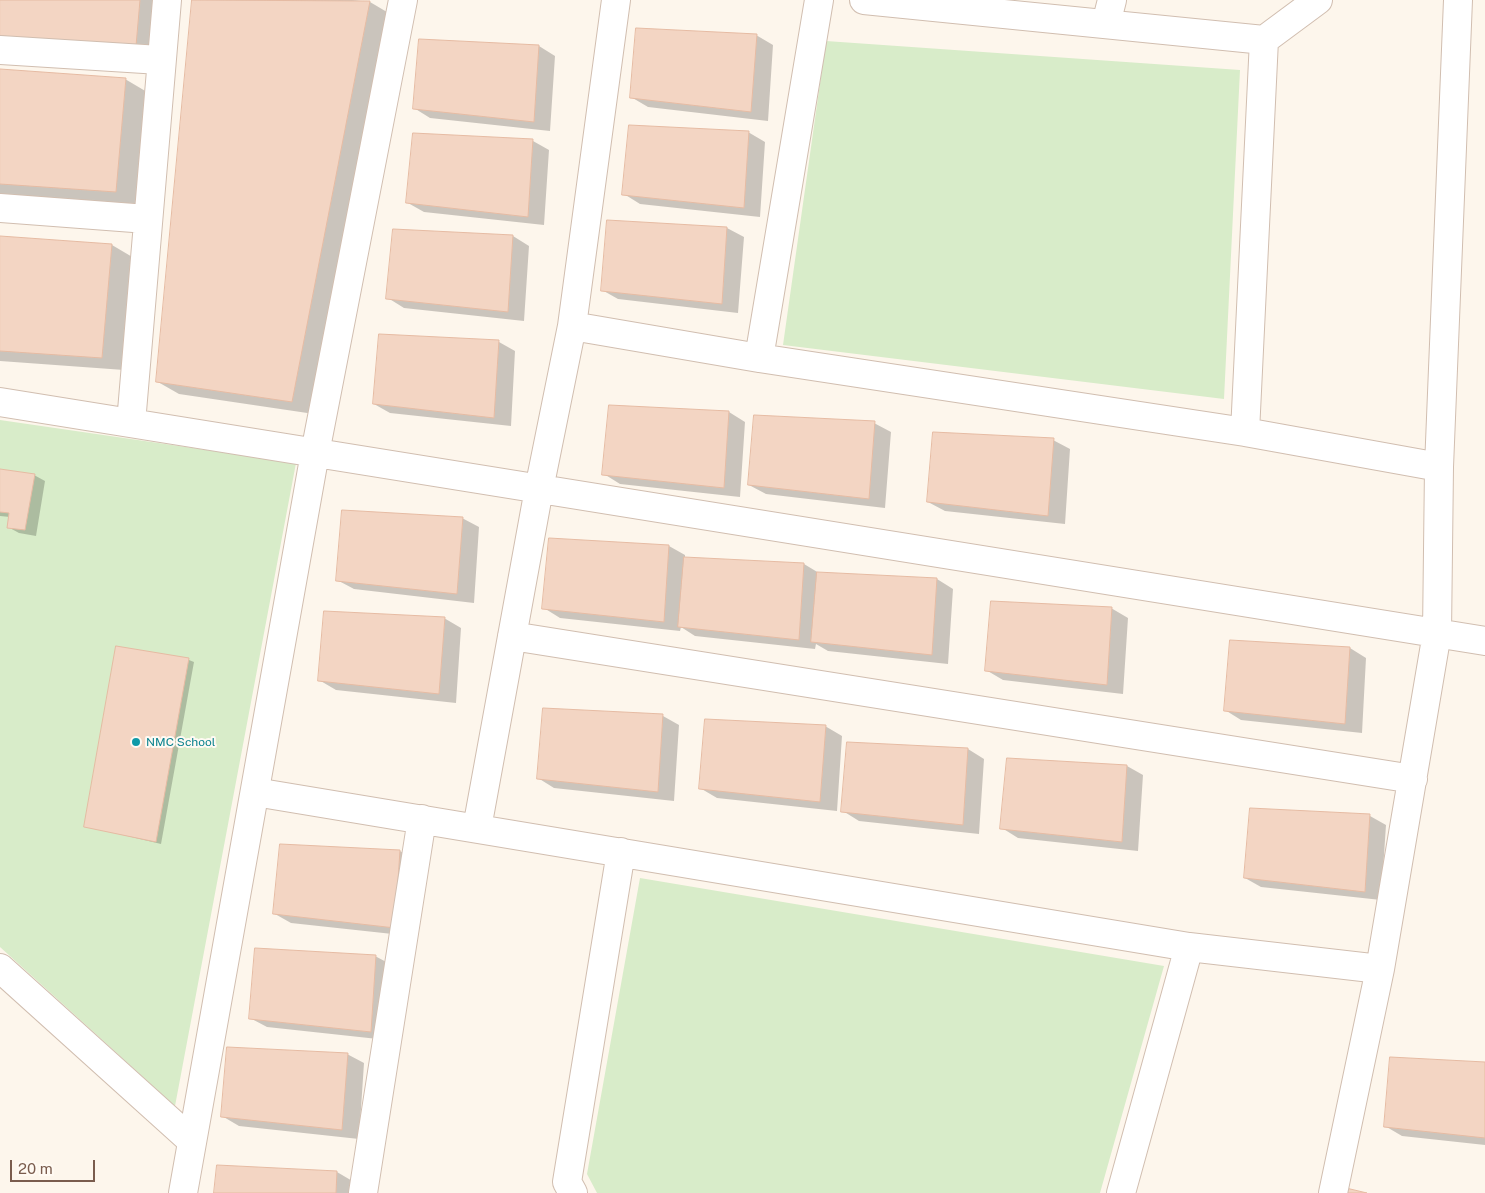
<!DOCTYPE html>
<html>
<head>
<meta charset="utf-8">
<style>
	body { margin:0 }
	#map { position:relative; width:1485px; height:1193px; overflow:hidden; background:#fdf6ec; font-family:"Public Sans",sans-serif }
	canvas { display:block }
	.scale { position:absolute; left:10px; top:1160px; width:85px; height:22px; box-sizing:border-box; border:2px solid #7a5c4d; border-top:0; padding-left:6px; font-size:15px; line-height:18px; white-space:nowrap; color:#7a5c4d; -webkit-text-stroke:4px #fffaf3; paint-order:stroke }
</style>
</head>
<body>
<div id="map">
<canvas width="1485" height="1193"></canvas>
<div class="scale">20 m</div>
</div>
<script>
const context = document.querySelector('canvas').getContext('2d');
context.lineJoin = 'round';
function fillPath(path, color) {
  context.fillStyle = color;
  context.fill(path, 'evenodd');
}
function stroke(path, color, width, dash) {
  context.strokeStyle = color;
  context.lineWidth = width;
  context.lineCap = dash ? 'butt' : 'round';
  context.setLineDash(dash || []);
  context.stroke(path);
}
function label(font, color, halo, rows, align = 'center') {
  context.font = font + ' "Public Sans",sans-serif';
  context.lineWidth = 4;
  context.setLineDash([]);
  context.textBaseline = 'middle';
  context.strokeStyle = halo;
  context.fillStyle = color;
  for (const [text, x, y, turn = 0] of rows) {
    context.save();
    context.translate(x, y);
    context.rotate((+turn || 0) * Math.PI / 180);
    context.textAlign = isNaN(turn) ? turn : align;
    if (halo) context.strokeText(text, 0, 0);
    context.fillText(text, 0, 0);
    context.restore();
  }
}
fillPath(new Path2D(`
	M 826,41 L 1240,70 L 1224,399 L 783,345 Z
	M 0,420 L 296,463 L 175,1106 L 0,947 Z
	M 640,878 L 1164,966 L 1100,1193 L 597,1193 L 587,1174 Z`), '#d8ecc9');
fillPath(new Path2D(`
	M 0,0 L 162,0 L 157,57 L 0,47 Z
	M 194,0 L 352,0 L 370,2 L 392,15 L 314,414 L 179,394 L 158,382 Z
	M 756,35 L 773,45 L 768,121 L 648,107 L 631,97 Z
	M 420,40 L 539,46 L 555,56 L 550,131 L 430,118 L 414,108 Z
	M 0,70 L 125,79 L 147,92 L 137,204 L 0,194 Z
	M 748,132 L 765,142 L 760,217 L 640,204 L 624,194 Z
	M 533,141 L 549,150 L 544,225 L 424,212 L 408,203 Z
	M 608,222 L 727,228 L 744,237 L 738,313 L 618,299 L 602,290 Z
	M 513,236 L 529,246 L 524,321 L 404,308 L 388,298 Z
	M 0,237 L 112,245 L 134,258 L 124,370 L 0,361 Z
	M 380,335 L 499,342 L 515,351 L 511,426 L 390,413 L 374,404 Z
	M 729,412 L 745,422 L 740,497 L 620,484 L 604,474 Z
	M 874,423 L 891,432 L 885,508 L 766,494 L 749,485 Z
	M 1053,440 L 1070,449 L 1065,524 L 945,511 L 928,502 Z
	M 0,470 L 34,475 L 45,481 L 36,536 L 19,533 L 8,527 L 10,517 L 0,516 Z
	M 462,518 L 479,527 L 474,603 L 354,589 L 337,580 Z
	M 669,546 L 685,555 L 685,558 L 804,564 L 819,573 L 937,579 L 953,589 L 948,664 L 828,651 L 816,644 L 815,649 L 695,636 L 681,627 L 680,631 L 560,618 L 544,608 Z
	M 1111,608 L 1128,618 L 1123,694 L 1003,680 L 986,670 Z
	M 444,618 L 461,628 L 456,703 L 336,690 L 319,680 Z
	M 1231,642 L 1350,648 L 1366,658 L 1362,733 L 1241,720 L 1225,710 Z
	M 189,660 L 194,662 L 161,844 L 85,826 Z
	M 544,709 L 663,716 L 679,725 L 674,801 L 554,788 L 538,778 Z
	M 825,726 L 842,736 L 837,811 L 717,798 L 700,788 Z
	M 968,749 L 984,759 L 979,834 L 859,821 L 843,811 Z
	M 1127,766 L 1143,775 L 1138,851 L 1018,838 L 1002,828 Z
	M 1251,809 L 1370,816 L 1386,825 L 1381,900 L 1261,887 L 1245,878 Z
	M 400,851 L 416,861 L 411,936 L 291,923 L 275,914 Z
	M 375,956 L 392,965 L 387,1040 L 267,1027 L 250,1018 Z
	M 347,1054 L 364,1063 L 359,1139 L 239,1126 L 222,1116 Z
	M 1485,1063 L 1485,1145 L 1402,1136 L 1385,1126 Z
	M 218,1166 L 337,1172 L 354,1182 L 353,1193 L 216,1193 Z`), '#0003');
const building = new Path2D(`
	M 0,0 L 140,0 L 136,46 L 0,36 Z
	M 192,0 L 370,1 L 292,402 L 156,382 Z
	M 636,28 L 757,34 L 751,112 L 630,98 Z
	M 419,39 L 539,45 L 534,122 L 413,109 Z
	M 0,69 L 126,78 L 116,192 L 0,184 Z
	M 629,125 L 749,131 L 744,208 L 622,195 Z
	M 413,133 L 533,139 L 528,217 L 406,203 Z
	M 607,220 L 727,227 L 722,304 L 601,291 Z
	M 393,229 L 513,235 L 508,312 L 386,299 Z
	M 0,236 L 112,244 L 102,358 L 0,351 Z
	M 379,334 L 499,340 L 494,418 L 373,404 Z
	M 609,405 L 729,411 L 724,488 L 602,475 Z
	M 754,415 L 875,421 L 869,499 L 748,485 Z
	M 933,432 L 1054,438 L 1048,516 L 927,502 Z
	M 0,469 L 35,474 L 25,530 L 7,528 L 9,513 L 0,512 Z
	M 342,510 L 463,517 L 457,594 L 336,581 Z
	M 549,538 L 669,545 L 664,622 L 542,609 Z
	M 684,557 L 804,563 L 799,640 L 678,627 Z
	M 817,572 L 937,578 L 932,655 L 811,642 Z
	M 991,601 L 1112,607 L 1107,685 L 985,671 Z
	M 324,611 L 445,617 L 439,694 L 318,681 Z
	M 1230,640 L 1350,647 L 1345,724 L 1224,711 Z
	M 116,646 L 189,658 L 156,842 L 84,827 Z
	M 543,708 L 663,714 L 658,792 L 537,779 Z
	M 705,719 L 826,725 L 820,802 L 699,789 Z
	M 847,742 L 968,748 L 963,825 L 841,812 Z
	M 1007,758 L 1127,765 L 1122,842 L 1000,829 Z
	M 1250,808 L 1370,814 L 1365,892 L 1244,878 Z
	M 280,844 L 400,850 L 395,928 L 273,914 Z
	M 255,948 L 376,955 L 371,1032 L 249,1019 Z
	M 227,1047 L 348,1053 L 342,1130 L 221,1117 Z
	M 1390,1057 L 1485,1062 L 1485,1138 L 1384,1127 Z
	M 217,1165 L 337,1171 L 336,1193 L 214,1193 Z
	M 1346,1188 L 1367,1193 L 1345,1193 Z`);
fillPath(building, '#f3d5c3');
stroke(building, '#e6bba3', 1);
const minor = new Path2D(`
	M 819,0 L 759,358 L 1245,432
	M 864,0 L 1264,40
	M 1318,0 L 1264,40 L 1245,432 L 1439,467
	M 1106,24 L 1112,0
	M 0,50 L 160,60
	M 0,208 L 147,219
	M 572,326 L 759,358
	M 0,402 L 1485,641
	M 131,423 L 167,0
	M 512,636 L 1413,779
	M 255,792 L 1189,947 L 1380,969
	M 477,828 L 539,489 L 572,326 L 616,0
	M 0,968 L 192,1141
	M 183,1193 L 315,453 L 403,0
	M 363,1193 L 422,819
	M 573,1193 L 567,1182 L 621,852
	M 1121,1193 L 1189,947
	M 1333,1193 L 1380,969 L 1437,633 L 1439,467 L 1458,0`);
stroke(minor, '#d1beb0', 30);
stroke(minor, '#fff', 28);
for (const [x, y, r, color] of [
	[136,742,5,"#0f9aa8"]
]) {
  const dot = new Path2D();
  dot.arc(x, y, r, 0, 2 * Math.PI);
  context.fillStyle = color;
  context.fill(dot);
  stroke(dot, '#fffaf3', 2);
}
label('12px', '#0d838f', '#fffaf3', [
	["NMC School",146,742]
], 'left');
</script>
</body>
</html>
